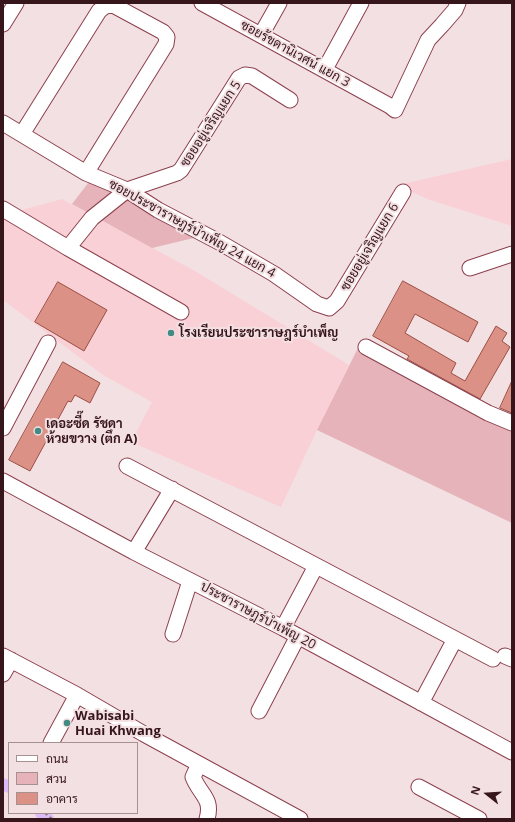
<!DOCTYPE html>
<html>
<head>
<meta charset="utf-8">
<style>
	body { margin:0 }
	#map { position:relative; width:515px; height:822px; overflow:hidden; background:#f3e0e2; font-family:"Open Sans",Sarabun,sans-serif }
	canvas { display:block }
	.frame { position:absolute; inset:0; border:4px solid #36151b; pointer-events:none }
	.legend { position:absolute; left:8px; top:742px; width:130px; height:72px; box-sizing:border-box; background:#f3e0e2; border:1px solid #a78f92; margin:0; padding:5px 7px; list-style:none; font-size:12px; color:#36151b }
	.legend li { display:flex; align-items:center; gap:8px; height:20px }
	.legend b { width:20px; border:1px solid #a78f92 }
	.north { position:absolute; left:467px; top:774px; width:40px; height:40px; -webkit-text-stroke:3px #f3e0e2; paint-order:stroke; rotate:287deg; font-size:11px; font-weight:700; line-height:16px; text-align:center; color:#36151b }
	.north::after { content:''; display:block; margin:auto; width:14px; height:18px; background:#36151b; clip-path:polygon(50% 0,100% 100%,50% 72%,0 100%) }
</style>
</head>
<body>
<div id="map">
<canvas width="515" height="822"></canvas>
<div class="frame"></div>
<ul class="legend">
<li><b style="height:5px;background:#fff"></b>ถนน</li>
<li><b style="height:11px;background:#e5b3b9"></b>สวน</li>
<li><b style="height:11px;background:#db9185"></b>อาคาร</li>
</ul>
<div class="north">N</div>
</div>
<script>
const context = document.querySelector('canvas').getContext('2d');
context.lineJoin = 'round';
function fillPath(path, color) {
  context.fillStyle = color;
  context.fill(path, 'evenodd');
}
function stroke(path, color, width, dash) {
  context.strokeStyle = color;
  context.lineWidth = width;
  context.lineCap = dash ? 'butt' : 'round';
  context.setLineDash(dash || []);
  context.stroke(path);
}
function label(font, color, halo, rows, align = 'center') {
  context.font = font + ' "Open Sans",Sarabun,sans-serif';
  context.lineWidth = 4;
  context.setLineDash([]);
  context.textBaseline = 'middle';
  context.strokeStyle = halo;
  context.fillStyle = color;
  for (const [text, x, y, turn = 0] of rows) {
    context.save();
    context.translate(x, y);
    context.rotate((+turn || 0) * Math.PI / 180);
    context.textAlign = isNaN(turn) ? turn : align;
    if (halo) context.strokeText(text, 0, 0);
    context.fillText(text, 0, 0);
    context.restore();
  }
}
fillPath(new Path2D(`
	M 512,159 L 512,226 L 427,199 L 398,185 Z
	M 62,199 L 195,271 L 349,365 L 317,430 L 281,507 L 131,442 L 152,402 L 103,375 L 3,300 L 3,212 L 18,211 Z`), '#f9d0d5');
fillPath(new Path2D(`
	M 92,178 L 202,236 L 152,248 L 72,204 Z
	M 358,348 L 474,412 L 512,428 L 512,523 L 317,430 Z`), '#e5b3b9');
stroke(new Path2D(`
	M 3,784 L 9,787
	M 41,813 L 48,819`), '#ddbaf8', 12);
const building = new Path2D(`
	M 403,281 L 478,322 L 468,342 L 415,314 L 405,333 L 456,363 L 451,373 L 465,381 L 496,326 L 507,333 L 502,341 L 510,347 L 480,399 L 407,359 L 409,356 L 373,336 Z
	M 58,282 L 107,310 L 84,351 L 35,322 Z
	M 63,362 L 100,383 L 90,403 L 75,395 L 71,402 L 68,401 L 30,471 L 9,460 Z
	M 512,381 L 512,413 L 500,408 Z`);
fillPath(building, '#db9185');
stroke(building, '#9b4e43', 1);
const minor = new Path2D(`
	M 202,3 L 390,106 L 395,110 L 428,40 L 442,25 L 455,10 L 458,3
	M 3,24 L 16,3
	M 261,35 L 279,3
	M 325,69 L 361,3
	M 3,123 L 86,173 L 127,190 L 158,210 L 219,242 L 274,274 L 317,304 L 329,308 L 337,301 L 403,192
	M 22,134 L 99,11 L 105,6 L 113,5 L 163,32 L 167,37 L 166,44 L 86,173
	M 3,209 L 68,248 L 92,218 L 127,190 L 177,173 L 181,170 L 239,78 L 245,75 L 252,76 L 290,100
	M 68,248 L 181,312
	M 470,268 L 512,254
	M 366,347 L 488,413 L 512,423
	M 3,428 L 48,343
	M 127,466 L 493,659
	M 3,481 L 134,552 L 283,628 L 512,752
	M 134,552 L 172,489
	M 283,628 L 316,566
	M 173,634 L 190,581
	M 3,656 L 77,695 L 144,734 L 300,819
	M 505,656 L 512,659
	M 3,674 L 11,660
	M 421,703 L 455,639
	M 259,711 L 298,636
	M 51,743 L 77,695
	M 199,764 L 193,777 C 200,795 213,798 207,819
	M 419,787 L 479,819`);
stroke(minor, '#8c404e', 17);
stroke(new Path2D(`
	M 45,813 L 52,819`), '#8d7377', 2, [3, 3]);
stroke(minor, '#fff', 15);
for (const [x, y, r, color] of [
	[171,333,4,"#438a85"],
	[38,431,4,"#438a85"],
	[67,723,4,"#438a85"]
]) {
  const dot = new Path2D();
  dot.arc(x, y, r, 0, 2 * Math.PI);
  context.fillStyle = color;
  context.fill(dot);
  stroke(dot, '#f3e0e2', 1.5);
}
label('13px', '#36151b', '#f3e0e2', [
	["ซอยร้ขดานิเวศน์ แยก 3",295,54,29],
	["ซอยอยู่เจริญแยก 5",211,124,-57],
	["ซอยประชาราษฎร์บำเพ็ญ 24 แยก 4",192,229,29],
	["ซอยอยู่เจริญแยก 6",370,247,-59],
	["ประชาราษฎร์บำเพ็ญ 20",258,616,28]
]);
label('bold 13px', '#36151b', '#f3e0e2', [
	["โรงเรียนประชาราษฎร์บำเพ็ญ",179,333],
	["เดอะซี๊ด รัชดา",46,424],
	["ห้วยขวาง (ตึก A)",46,439],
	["Wabisabi",75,716],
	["Huai Khwang",75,731]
], 'left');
</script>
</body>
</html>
